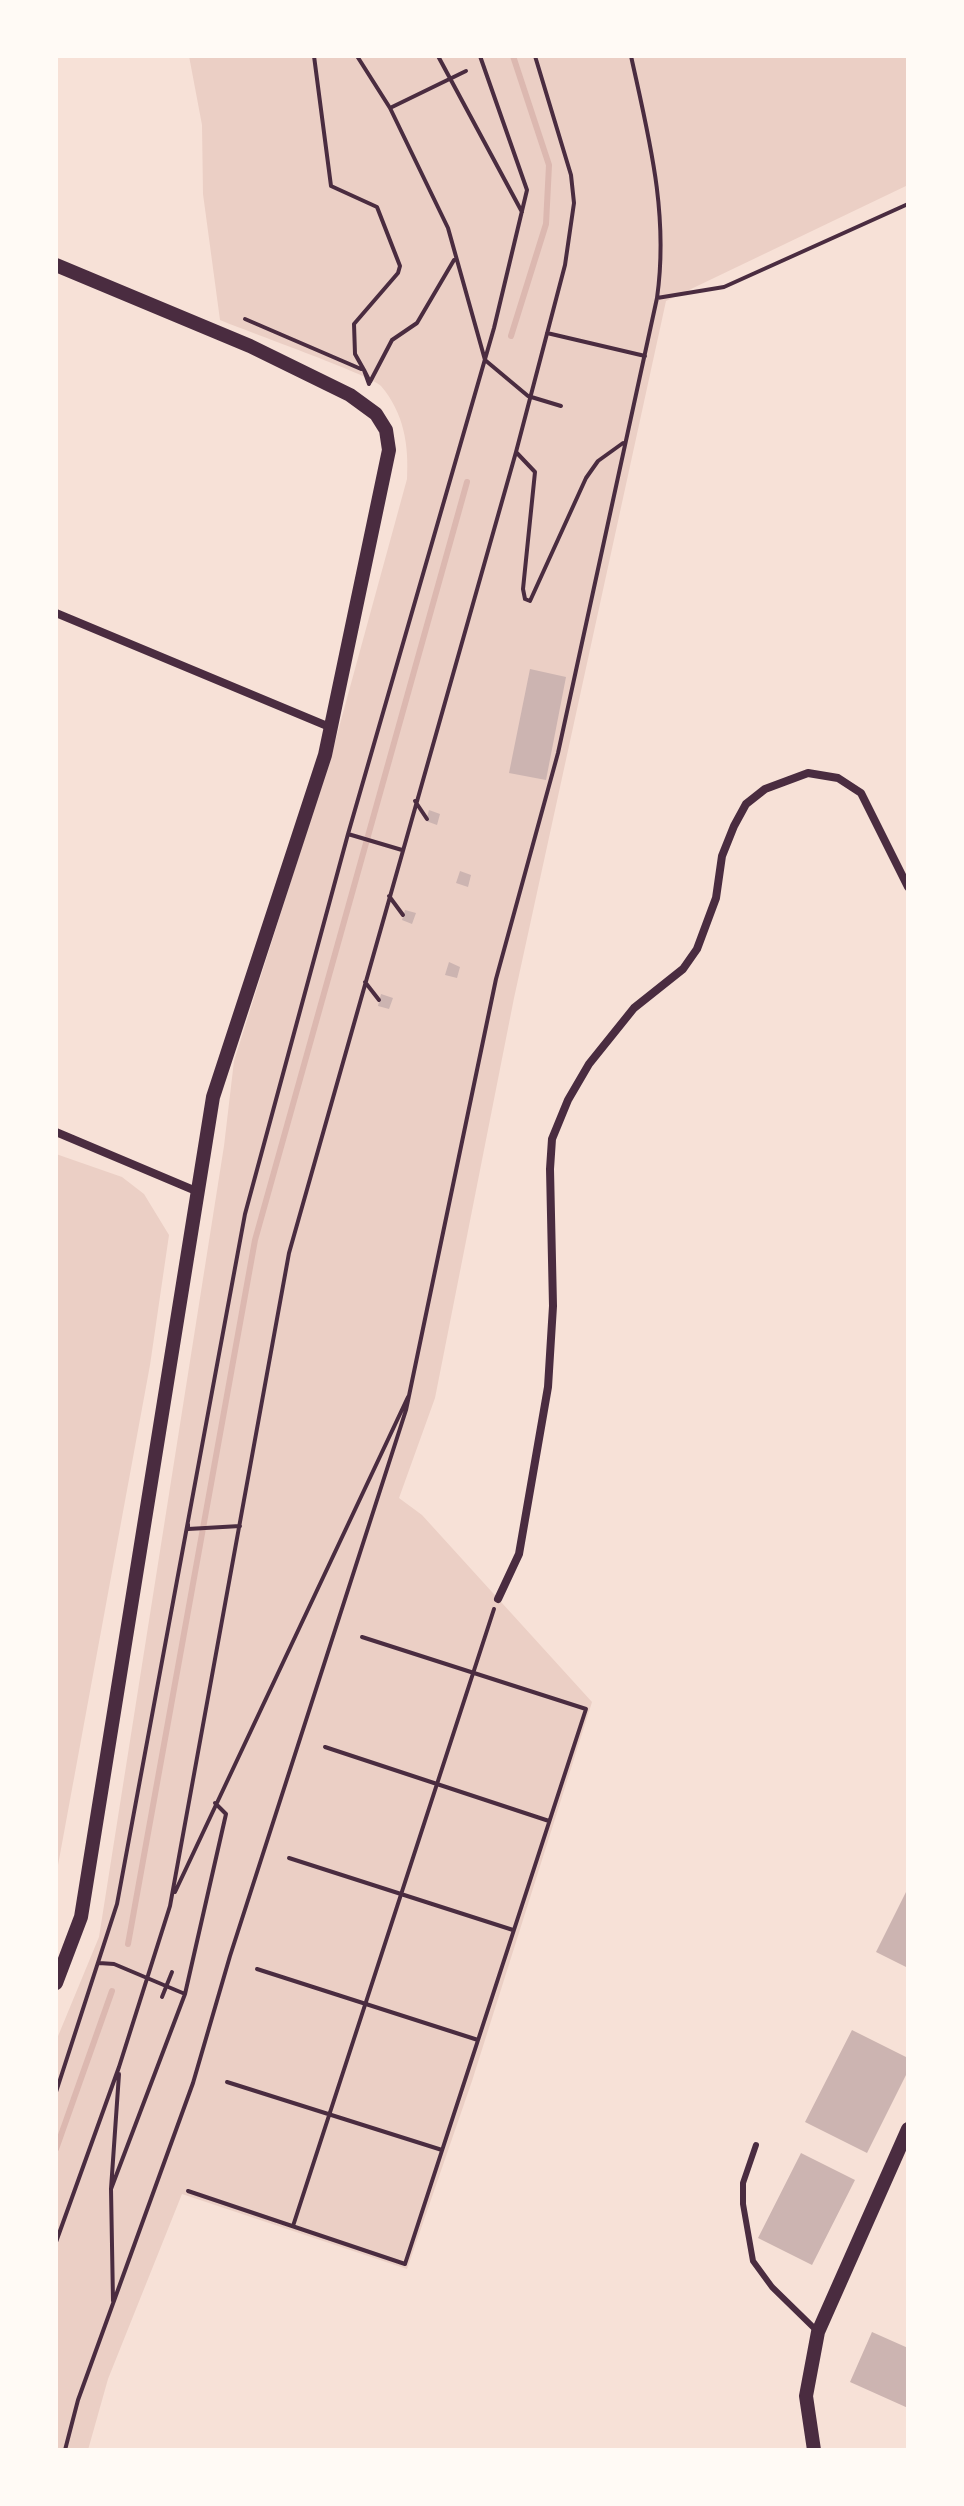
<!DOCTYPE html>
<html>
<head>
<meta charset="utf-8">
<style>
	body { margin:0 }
	#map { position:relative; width:964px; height:2506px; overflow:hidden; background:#f7e1d7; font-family:"Noto Sans",sans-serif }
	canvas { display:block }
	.frame { position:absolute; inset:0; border:58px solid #fffaf5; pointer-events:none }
</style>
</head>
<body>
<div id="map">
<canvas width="964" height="2506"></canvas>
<div class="frame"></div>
</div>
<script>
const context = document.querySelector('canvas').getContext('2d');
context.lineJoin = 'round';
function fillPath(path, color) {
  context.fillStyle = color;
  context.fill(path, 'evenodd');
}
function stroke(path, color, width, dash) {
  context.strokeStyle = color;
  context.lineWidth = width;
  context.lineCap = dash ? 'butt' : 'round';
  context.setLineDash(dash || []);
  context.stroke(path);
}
fillPath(new Path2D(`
	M 189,56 L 908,56 L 908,185 L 666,301 L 514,998 L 435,1398 L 399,1498 L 422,1515 L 592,1702 L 472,2081 L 407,2269 L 182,2194 L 108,2379 L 88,2450 L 56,2450 L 56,2041 L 99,1937 L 224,1146 L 234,1061 L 335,742 L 407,479 C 409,445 404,413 381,386 C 371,375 243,330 220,320 L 203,194 L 202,125 Z
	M 56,1154 L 122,1177 L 144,1194 L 169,1235 L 150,1365 L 56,1876 Z`), '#ebcfc5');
stroke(new Path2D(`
	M 511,336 L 546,224 L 549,165 L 513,56
	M 128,1944 L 255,1240 L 467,482
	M 56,2149 L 112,1991`), '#dcb8b0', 6);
fillPath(new Path2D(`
	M 530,669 L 566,677 L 546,780 L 509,773 Z
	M 429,810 L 440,814 L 437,825 L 426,821 Z
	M 460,871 L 471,875 L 468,887 L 456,883 Z
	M 405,910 L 416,913 L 412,924 L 402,920 Z
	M 449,962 L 460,967 L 457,978 L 445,975 Z
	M 381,994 L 393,998 L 389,1009 L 378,1006 Z
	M 908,1888 L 908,1968 L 876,1952 Z
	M 852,2030 L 908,2058 L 908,2071 L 867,2153 L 805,2122 Z
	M 801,2153 L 855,2180 L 812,2265 L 758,2238 Z
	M 872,2332 L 908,2348 L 908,2408 L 850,2382 Z`), '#ccb4b1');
stroke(new Path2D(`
	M 314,56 L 331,186 L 377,207 L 400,266 L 398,273 L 354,324 L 355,354 L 364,370
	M 357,56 L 390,108 L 448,228 L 485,360 L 528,396 L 561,406
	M 438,56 L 522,212
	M 390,108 L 466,71
	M 657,298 L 724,287 L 908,204
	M 245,319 L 361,369
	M 547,333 L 645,356
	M 369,384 L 364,370 L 370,382 L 392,340 L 417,323 L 454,260
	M 516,452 L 535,472 L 523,589 L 525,599 L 530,601 L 586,478 L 598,461 L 623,443
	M 415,801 L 427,819
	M 348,834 L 402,850
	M 389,896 L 403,915
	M 365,982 L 379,1000
	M 188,1524 L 188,1529 L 240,1526
	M 325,1747 L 549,1821
	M 289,1858 L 513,1930
	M 175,1892 L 408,1397
	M 99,1963 L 114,1964 L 185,1994
	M 257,1969 L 478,2040
	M 162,1997 L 172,1972
	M 227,2082 L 442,2150
	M 56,2092 L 117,1904 L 245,1214 L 348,834 L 494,328 L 527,190 L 480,56
	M 111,2189 L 185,1994 L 226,1814 L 215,1803
	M 188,2191 L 405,2264 L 586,1709 L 362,1637
	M 293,2226 L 494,1609
	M 56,2242 L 119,2067 L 170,1906 L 289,1253 L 516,452 L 565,265 L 574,203 L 571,175 L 535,56
	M 113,2301 L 111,2189 L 119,2074
	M 65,2450 L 78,2400 L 193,2083 L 230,1956 L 406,1410 L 496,979 L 558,753 L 657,298 C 669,214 649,138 631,56`), '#4a2c40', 4);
stroke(new Path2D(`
	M 756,2145 L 743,2183 L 743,2204 L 753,2261 L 772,2287 L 816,2330`), '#4a2c40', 6);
stroke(new Path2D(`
	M 56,613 L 332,728
	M 56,1132 L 196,1191
	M 498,1599 L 519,1554 L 548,1387 L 553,1306 L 550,1169 L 552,1139 L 568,1100 L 589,1064 L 634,1008 L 683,969 L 697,949 L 716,898 L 722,856 L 734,826 L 746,804 L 765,789 L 808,773 L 838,778 L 861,793 L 908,887`), '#4a2c40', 8);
stroke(new Path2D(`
	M 56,265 L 250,346 L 350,395 L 376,414 L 386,430 L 389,450 L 325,755 L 213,1097 L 81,1917 L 56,1983
	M 814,2450 L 806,2396 L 818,2332 L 908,2129`), '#4a2c40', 14);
</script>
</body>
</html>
